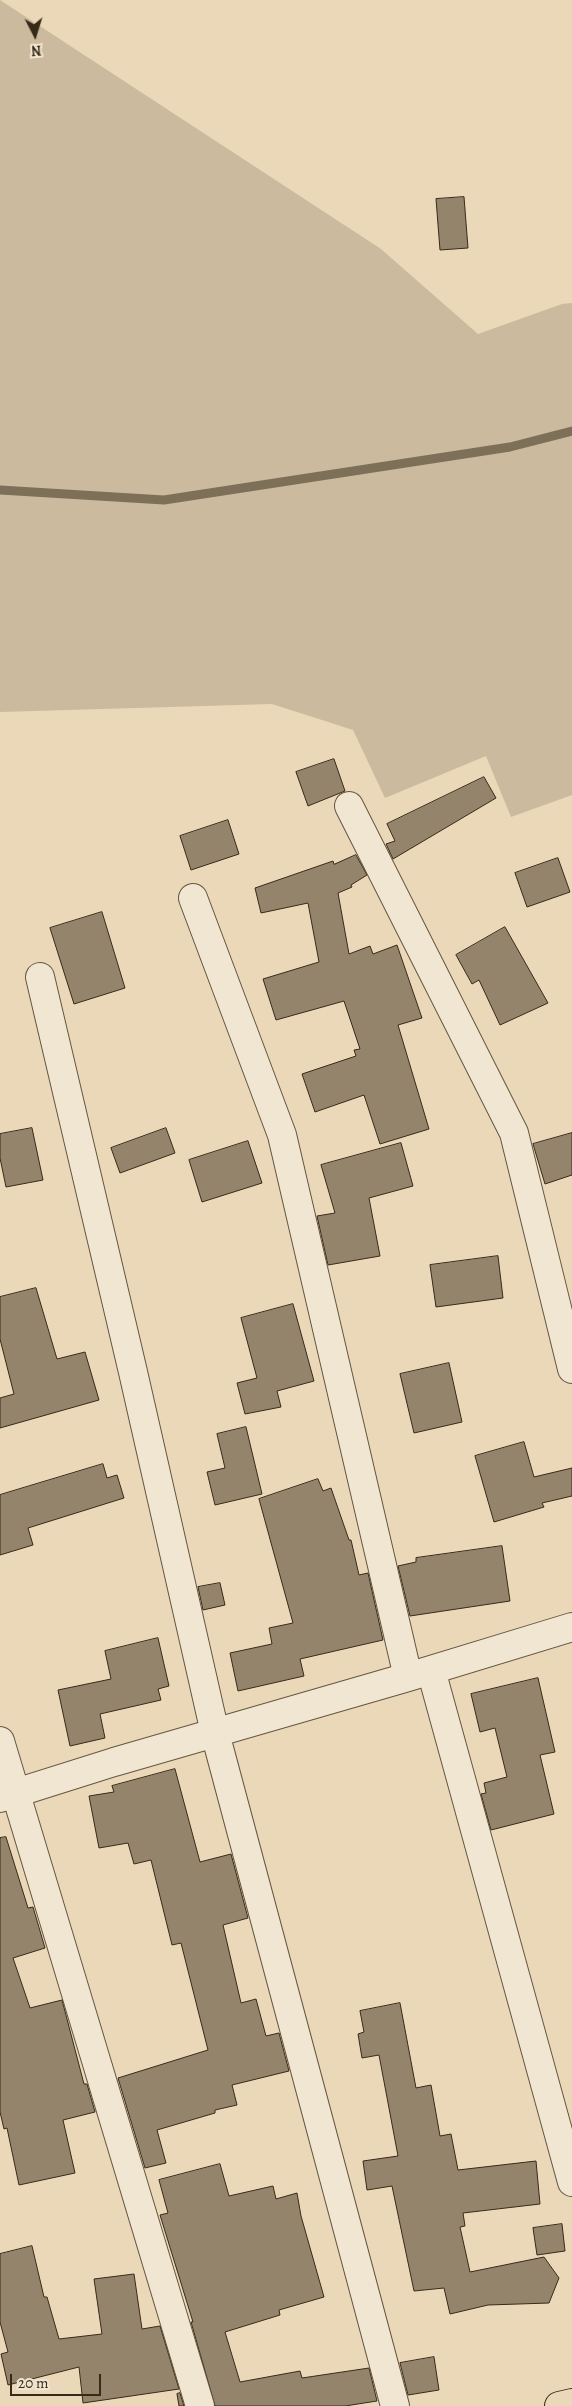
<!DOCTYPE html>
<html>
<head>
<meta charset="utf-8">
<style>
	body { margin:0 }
	#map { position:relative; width:572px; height:2406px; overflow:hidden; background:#ead8b9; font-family:Alegreya,serif }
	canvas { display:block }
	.north { position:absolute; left:10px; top:10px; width:50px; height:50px; -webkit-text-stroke:4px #f1e6d2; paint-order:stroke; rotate:175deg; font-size:14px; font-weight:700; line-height:20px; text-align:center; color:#382a19 }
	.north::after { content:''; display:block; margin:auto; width:18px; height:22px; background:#382a19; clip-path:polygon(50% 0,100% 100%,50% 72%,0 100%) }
	.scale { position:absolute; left:10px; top:2374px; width:91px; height:22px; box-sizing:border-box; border:2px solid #382a19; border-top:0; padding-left:6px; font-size:15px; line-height:18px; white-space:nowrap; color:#382a19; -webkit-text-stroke:4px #f1e6d2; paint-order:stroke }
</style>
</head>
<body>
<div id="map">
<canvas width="572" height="2406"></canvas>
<div class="north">N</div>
<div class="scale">20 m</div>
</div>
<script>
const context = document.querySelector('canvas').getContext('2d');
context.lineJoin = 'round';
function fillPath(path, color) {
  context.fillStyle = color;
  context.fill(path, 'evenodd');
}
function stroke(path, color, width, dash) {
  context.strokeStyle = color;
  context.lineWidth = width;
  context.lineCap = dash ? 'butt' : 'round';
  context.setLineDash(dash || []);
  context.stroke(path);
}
fillPath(new Path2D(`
	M 0,0 L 381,249 L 478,334 L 562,304 L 572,303 L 572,795 L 511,817 L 486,756 L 385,798 L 353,730 L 272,704 L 0,712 Z`), '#ccba9e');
stroke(new Path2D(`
	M 0,490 L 164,500 L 510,447 L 572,431`), '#7e6f59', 9);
const building = new Path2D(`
	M 464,197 L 468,248 L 440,250 L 436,199 Z
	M 334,759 L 345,791 L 308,806 L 296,772 Z
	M 484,777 L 496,798 L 393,859 L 386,844 L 395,841 L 387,824 Z
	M 228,820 L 239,854 L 191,870 L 180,836 Z
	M 356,855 L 367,875 L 351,885 L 352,887 L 338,893 L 349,954 L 370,946 L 373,954 L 397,945 L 422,1018 L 398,1025 L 429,1129 L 380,1144 L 364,1095 L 315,1112 L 302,1074 L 356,1056 L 354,1050 L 360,1049 L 344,1001 L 276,1020 L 263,979 L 319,962 L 308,903 L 261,913 L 255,888 L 333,861 L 334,864 Z
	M 558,858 L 570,892 L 527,907 L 515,873 Z
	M 102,912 L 125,988 L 74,1004 L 50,928 Z
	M 505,927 L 548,1003 L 500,1025 L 479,980 L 472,984 L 456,955 Z
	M 32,1128 L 43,1180 L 6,1187 L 0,1158 L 0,1134 Z
	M 166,1128 L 175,1153 L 120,1173 L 111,1148 Z
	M 572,1133 L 572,1175 L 545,1184 L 533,1144 Z
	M 248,1141 L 262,1183 L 202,1202 L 189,1160 Z
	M 401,1143 L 413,1186 L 369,1198 L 380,1256 L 328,1265 L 317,1216 L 335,1213 L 321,1165 Z
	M 498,1256 L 503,1298 L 436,1307 L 430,1265 Z
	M 36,1288 L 57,1359 L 85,1352 L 99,1400 L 0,1428 L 0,1398 L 14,1394 L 0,1339 L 0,1297 Z
	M 293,1304 L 314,1381 L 277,1391 L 281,1407 L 245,1414 L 237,1383 L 257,1378 L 241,1318 Z
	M 449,1363 L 462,1422 L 414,1433 L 400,1374 Z
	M 246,1427 L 262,1494 L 215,1505 L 207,1472 L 225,1468 L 217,1434 Z
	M 524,1442 L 534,1477 L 572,1468 L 572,1496 L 542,1503 L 544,1507 L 494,1522 L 475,1456 Z
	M 103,1464 L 107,1478 L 117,1475 L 124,1498 L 28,1528 L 33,1545 L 0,1555 L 0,1495 Z
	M 318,1479 L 323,1491 L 331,1488 L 349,1540 L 351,1540 L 359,1575 L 368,1573 L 383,1640 L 300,1659 L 304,1676 L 238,1691 L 230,1653 L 272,1644 L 269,1628 L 293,1623 L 259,1499 Z
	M 502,1546 L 510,1601 L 410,1616 L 398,1566 L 416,1562 L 416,1558 Z
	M 220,1583 L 225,1605 L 203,1610 L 198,1587 Z
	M 158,1638 L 169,1686 L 158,1689 L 161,1700 L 100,1714 L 105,1738 L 70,1746 L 58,1690 L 111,1679 L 105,1651 Z
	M 538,1678 L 555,1752 L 540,1755 L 554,1814 L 491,1830 L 481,1794 L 486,1793 L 484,1783 L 507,1777 L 495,1728 L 480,1732 L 471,1694 Z
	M 175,1769 L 200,1862 L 231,1854 L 248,1918 L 223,1925 L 241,2003 L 256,1999 L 266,2036 L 279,2033 L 289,2071 L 232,2085 L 237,2105 L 215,2110 L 215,2113 L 157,2130 L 166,2163 L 145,2168 L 118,2078 L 208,2050 L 181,1943 L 172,1945 L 151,1860 L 134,1864 L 128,1843 L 99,1848 L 89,1796 L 114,1792 L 112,1786 Z
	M 6,1837 L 28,1908 L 33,1907 L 45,1948 L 13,1958 L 30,2008 L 62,2000 L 84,2084 L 87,2084 L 95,2112 L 63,2120 L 75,2173 L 19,2185 L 7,2128 L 4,2129 L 0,2112 L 0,1838 Z
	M 400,2003 L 416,2088 L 431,2085 L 440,2136 L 451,2134 L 458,2170 L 536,2161 L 540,2204 L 463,2213 L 465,2226 L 460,2227 L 470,2272 L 544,2257 L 559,2278 L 549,2303 L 488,2305 L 450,2314 L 444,2288 L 414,2291 L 392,2186 L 367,2190 L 363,2161 L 398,2156 L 379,2055 L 362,2058 L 358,2034 L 364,2032 L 360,2011 Z
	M 220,2164 L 229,2196 L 273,2186 L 276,2199 L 297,2193 L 301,2216 L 324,2297 L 279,2310 L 280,2315 L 225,2332 L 240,2382 L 300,2371 L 302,2378 L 369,2368 L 377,2401 L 345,2406 L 215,2406 L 191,2322 L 193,2322 L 160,2215 L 168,2213 L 159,2180 Z
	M 562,2224 L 565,2251 L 537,2255 L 533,2228 Z
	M 32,2246 L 44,2297 L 47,2297 L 59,2339 L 102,2334 L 94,2279 L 134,2274 L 142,2329 L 160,2326 L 179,2389 L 83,2403 L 79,2367 L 8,2385 L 1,2354 L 8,2352 L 0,2322 L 0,2254 Z
	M 434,2357 L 439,2390 L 408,2395 L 400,2363 Z
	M 180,2393 L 184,2406 L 179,2406 L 177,2394 Z`);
fillPath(building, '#95846c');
stroke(building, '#382a19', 1);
const minor = new Path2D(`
	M 349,806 L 514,1133 L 572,1369
	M 193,898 L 282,1135 L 408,1677
	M 40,977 L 133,1372 L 215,1733 L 395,2406
	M 431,1670 L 572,2182
	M 0,1741 L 200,2406
	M 0,1798 L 114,1762 L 408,1677 L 572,1627`);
const highway = new Path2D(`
	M 559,2406 L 572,2403`);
stroke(minor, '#645641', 30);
stroke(highway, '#382a19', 30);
stroke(minor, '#f1e6d2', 28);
stroke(highway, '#ead8b9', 28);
</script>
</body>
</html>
